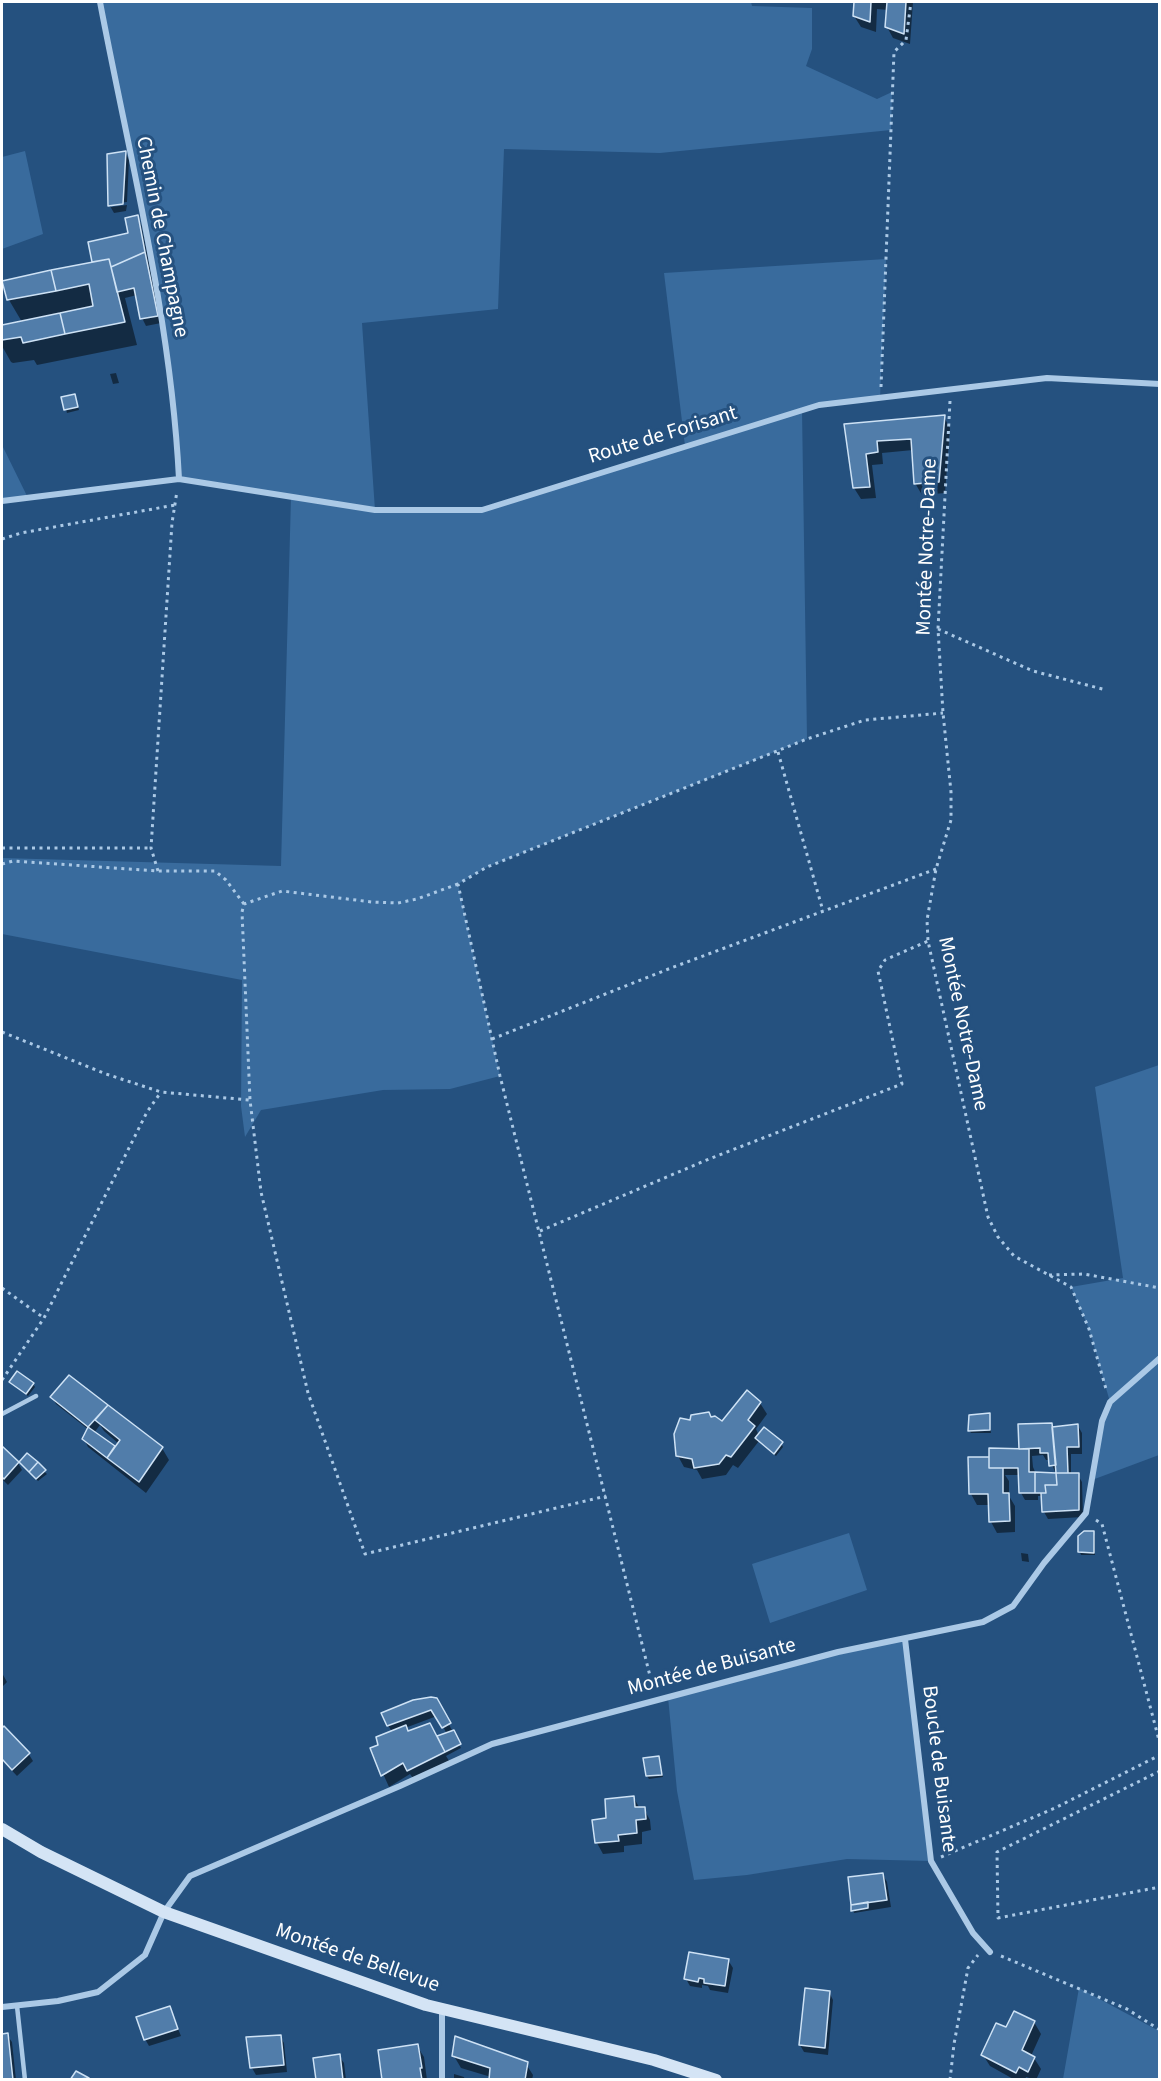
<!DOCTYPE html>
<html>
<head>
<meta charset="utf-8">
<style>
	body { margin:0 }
	#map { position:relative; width:1161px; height:2081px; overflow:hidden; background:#25517f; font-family:"Source Sans 3",sans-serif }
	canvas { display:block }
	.frame { position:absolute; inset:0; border:3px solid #fff; pointer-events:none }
</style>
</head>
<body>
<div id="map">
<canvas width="1161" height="2081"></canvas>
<div class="frame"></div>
</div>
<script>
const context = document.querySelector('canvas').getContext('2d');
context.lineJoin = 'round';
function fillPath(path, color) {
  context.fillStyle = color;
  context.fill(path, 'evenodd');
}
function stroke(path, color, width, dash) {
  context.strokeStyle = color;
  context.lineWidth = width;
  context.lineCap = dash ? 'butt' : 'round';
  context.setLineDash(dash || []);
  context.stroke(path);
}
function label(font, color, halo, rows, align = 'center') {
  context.font = font + ' "Source Sans 3",sans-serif';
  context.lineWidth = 6;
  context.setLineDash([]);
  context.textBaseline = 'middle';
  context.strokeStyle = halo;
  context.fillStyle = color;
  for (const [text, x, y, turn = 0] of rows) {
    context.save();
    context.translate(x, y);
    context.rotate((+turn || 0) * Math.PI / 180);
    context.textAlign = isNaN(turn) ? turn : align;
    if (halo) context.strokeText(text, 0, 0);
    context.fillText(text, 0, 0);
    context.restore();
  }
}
fillPath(new Path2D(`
	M 99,2 L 751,2 L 752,6 L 812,8 L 812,49 L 806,66 L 877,99 L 892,92 L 891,130 L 660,153 L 504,149 L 498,309 L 362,323 L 375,510 L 482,510 L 685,446 L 664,273 L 886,259 L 880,398 L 802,410 L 807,739 L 487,867 L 458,884 L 500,1076 L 450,1089 L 383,1090 L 261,1110 L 245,1137 L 241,1106 L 242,980 L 2,934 L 2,858 L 281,866 L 291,497 L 179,479 L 157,286 Z
	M 25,151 L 43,234 L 2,249 L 2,157 Z
	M 2,445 L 28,498 L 2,501 Z
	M 1159,1065 L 1159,1455 L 1092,1480 L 1102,1421 L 1110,1402 L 1089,1329 L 1071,1287 L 1123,1278 L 1095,1087 Z
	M 849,1533 L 867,1590 L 770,1623 L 752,1564 Z
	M 905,1639 L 931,1861 L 847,1859 L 747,1875 L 694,1880 L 677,1791 L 668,1697 L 838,1652 Z
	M 1079,1988 L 1159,2031 L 1159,2079 L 1063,2079 Z`), '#396b9d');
fillPath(new Path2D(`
	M 855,2 L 913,2 L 910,44 L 893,38 L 887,27 L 888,10 L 877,9 L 876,32 L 861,27 L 854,16 Z
	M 970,3 L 970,2 L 1008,2 Z
	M 125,152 L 129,160 L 127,202 L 111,204 L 111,207 L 127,205 L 126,211 L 114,213 L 110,206 L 108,155 Z
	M 137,217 L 141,224 L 161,323 L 146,326 L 142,318 L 137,295 L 125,298 L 137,345 L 37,365 L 34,360 L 13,363 L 11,362 L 2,346 L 2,326 L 22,322 L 9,300 L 4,282 L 93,264 L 90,244 L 130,234 Z
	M 116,373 L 119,383 L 113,384 L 110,374 Z
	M 75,395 L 79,410 L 67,413 L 63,398 Z
	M 944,417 L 950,428 L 945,493 L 922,495 L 915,483 L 913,450 L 882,453 L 883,464 L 872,465 L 876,498 L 861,499 L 854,488 L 846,425 Z
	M 69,1377 L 162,1448 L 169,1460 L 146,1493 L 88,1447 L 84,1439 L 89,1430 L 56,1404 L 52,1397 ZM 100,1425 L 104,1431 L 119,1444 L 115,1449 L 94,1433 Z
	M 11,1382 L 33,1384 L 35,1387 L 28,1396 Z
	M 760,1403 L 767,1414 L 756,1429 L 759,1436 L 781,1443 L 783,1447 L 776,1456 L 759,1441 L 738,1468 L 733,1465 L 726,1475 L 702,1479 L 697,1470 L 684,1467 L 678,1456 L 692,1422 L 711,1419 L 723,1423 Z
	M 989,1414 L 991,1433 L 971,1433 L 969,1430 Z
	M 1020,1425 L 1053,1429 L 1078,1426 L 1082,1433 L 1082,1454 L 1071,1454 L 1071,1475 L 1078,1475 L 1082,1482 L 1083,1517 L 1048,1519 L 1044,1512 L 1043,1496 L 1038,1496 L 1038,1500 L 1025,1500 L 1021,1493 L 1020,1475 L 1005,1475 L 1009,1481 L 1009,1496 L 1015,1506 L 1015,1532 L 997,1533 L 991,1522 L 990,1505 L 977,1505 L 971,1494 L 990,1458 L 1021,1450 ZM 1043,1455 L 1046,1460 L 1050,1460 L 1056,1474 L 1036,1474 L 1033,1467 L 1032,1456 Z
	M 2,1448 L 18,1463 L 22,1470 L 8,1485 L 2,1479 Z
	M 27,1456 L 47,1474 L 38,1481 L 20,1463 Z
	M 1093,1533 L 1095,1536 L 1095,1555 L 1081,1555 L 1080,1552 Z
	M 1021,1553 L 1028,1554 L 1029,1562 L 1022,1561 Z
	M 2,1673 L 7,1682 L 2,1687 Z
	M 436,1699 L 461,1748 L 446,1756 L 451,1764 L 415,1781 L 410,1774 L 389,1787 L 372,1749 L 380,1746 L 392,1732 L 388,1725 ZM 437,1716 L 447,1734 L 437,1738 L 408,1732 L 405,1728 Z
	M 4,1728 L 28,1753 L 33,1761 L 17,1776 L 2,1760 L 2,1730 Z
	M 658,1758 L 663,1777 L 649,1779 L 647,1776 Z
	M 634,1798 L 640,1809 L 644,1809 L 650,1820 L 651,1830 L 642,1832 L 642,1844 L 624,1846 L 624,1852 L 603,1854 L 597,1843 L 608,1820 Z
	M 883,1875 L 887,1882 L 891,1907 L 854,1913 L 853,1910 Z
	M 728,1960 L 733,1968 L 728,1993 L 710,1990 L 708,1986 L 702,1985 L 702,1988 L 690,1986 L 686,1979 Z
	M 829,1992 L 833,2000 L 828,2055 L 804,2052 L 800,2045 Z
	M 169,2007 L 181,2036 L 149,2046 L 145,2039 Z
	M 1034,2022 L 1041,2034 L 1031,2056 L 1034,2058 L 1041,2069 L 1036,2080 L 1026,2077 L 1025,2080 L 1015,2080 L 990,2066 L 983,2055 L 1007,2029 Z
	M 7,2035 L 12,2042 L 16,2080 L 2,2080 L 2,2036 Z
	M 280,2036 L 284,2043 L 287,2072 L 256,2075 L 252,2068 L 248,2038 Z
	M 417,2046 L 424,2057 L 427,2080 L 383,2080 Z
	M 339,2056 L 344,2063 L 346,2080 L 317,2080 Z
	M 454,2056 L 526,2064 L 533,2075 L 532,2080 L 490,2080 L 491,2077 L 461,2068 Z
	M 454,2074 L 464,2077 L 465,2080 L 454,2080 Z`), '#0007');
const building = new Path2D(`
	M 854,2 L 871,2 L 870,22 L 853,16 Z
	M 887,2 L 906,2 L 904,34 L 885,27 Z
	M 126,151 L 123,204 L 108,206 L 107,154 Z
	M 138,215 L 145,252 L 111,267 L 109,259 L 92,262 L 88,242 L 128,233 L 125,218 Z
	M 145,252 L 158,316 L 140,319 L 134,288 L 117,292 L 111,267 Z
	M 109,259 L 125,322 L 65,334 L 60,313 L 93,306 L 89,284 L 56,291 L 51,270 Z
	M 51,270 L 56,291 L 7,300 L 2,281 Z
	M 60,313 L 65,334 L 23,343 L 21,337 L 2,340 L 2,325 Z
	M 75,394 L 78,407 L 64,410 L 61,397 Z
	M 945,415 L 939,482 L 914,484 L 911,439 L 877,441 L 878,452 L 866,454 L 870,487 L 853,488 L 844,424 Z
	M 17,1371 L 34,1383 L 26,1394 L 9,1382 Z
	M 69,1375 L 108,1405 L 88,1427 L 50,1397 Z
	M 747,1390 L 761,1402 L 748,1420 L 755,1426 L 731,1457 L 726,1455 L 719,1464 L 694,1468 L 692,1459 L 676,1456 L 674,1434 L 680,1418 L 690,1420 L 691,1415 L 709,1412 L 711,1417 L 715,1416 L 722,1421 Z
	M 108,1405 L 163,1447 L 139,1482 L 107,1458 L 120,1440 L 95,1420 Z
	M 990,1413 L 990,1430 L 968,1431 L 969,1415 Z
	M 1052,1423 L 1056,1465 L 1049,1466 L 1048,1453 L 1040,1453 L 1040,1448 L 1019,1449 L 1018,1424 Z
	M 1078,1424 L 1079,1447 L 1067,1447 L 1068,1473 L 1056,1473 L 1052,1427 Z
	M 88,1427 L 115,1446 L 107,1458 L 82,1439 Z
	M 764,1427 L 783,1442 L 774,1454 L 755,1438 Z
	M 2,1446 L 19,1462 L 4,1479 L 2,1477 Z
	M 989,1448 L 1029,1449 L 1029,1472 L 1035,1472 L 1035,1493 L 1019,1493 L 1018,1468 L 989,1468 Z
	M 27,1453 L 38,1462 L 29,1472 L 19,1462 Z
	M 968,1457 L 989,1457 L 989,1468 L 1003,1468 L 1003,1493 L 1009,1493 L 1010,1521 L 989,1522 L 988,1494 L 969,1494 Z
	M 38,1462 L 46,1470 L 36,1479 L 29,1472 Z
	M 1035,1472 L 1056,1473 L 1057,1485 L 1045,1485 L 1046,1493 L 1035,1493 Z
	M 1056,1473 L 1079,1473 L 1079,1510 L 1042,1512 L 1041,1493 L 1046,1493 L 1045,1485 L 1057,1485 Z
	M 1084,1531 L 1094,1531 L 1094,1553 L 1078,1552 L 1078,1536 Z
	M 431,1697 L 437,1698 L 451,1723 L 442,1728 L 431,1710 L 387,1726 L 381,1713 L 413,1700 Z
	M 430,1723 L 445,1752 L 407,1771 L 403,1763 L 381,1776 L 370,1748 L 378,1745 L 376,1737 L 406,1725 L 408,1731 Z
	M 4,1726 L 30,1753 L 12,1770 L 2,1759 L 2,1728 Z
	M 454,1730 L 461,1744 L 445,1752 L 437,1736 Z
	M 659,1756 L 662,1775 L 646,1776 L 643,1758 Z
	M 634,1796 L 635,1807 L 645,1807 L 646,1819 L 636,1820 L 637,1833 L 618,1835 L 619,1841 L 595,1843 L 592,1820 L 606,1818 L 605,1799 Z
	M 883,1873 L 887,1900 L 851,1905 L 848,1877 Z
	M 868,1902 L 868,1908 L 851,1911 L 851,1905 Z
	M 689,1952 L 729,1959 L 725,1986 L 704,1983 L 704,1979 L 699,1978 L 698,1982 L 684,1979 Z
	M 805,1988 L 830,1991 L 825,2048 L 799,2045 Z
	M 170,2006 L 178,2029 L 144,2040 L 136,2017 Z
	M 1014,2011 L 1035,2021 L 1022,2050 L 1035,2057 L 1028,2072 L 1019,2067 L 1016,2073 L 981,2055 L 996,2023 L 1006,2027 Z
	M 8,2033 L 13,2080 L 2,2080 L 2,2034 Z
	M 281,2035 L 284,2065 L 250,2068 L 246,2037 Z
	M 455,2036 L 528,2062 L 525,2080 L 489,2080 L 490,2068 L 452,2056 Z
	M 418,2044 L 422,2068 L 420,2068 L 422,2080 L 382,2080 L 378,2050 Z
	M 340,2054 L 343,2080 L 316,2080 L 313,2058 Z
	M 76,2071 L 89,2078 L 70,2080 Z`);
fillPath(building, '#517daa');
stroke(building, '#cee2f5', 1.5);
stroke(new Path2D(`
	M 881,387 L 894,52 L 906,40 L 911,2
	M 950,401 L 938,629 L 943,713 L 951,792 L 951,820 L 936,869 L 927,920 L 928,941 L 988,1217 L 998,1237 L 1014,1256 L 1071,1287 L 1089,1329 L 1106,1389
	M 2,539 L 21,533 L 175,505
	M 938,629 L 1033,671 L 1106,690
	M 778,752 L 823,911
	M 2,848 L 151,848
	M 2,864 L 13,861 L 158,871 L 215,871 L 226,880 L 244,904
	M 158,871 L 151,848 L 172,523 L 177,491
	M 458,884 L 417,899 L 398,903 L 372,902 L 282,891 L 244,904 L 242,912 L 250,1100 L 261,1192 L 308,1393 L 365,1554 L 606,1496
	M 2,1032 L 106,1074 L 161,1092 L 249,1100
	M 492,1039 L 671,968 L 936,869
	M 540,1231 L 709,1159 L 902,1084 L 878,971 L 885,960 L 928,941
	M 1049,1275 L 1084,1274 L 1160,1288
	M 2,1288 L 44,1318
	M 2,1380 L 44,1318 L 147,1112 L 161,1092
	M 1096,1520 L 1102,1524 L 1160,1744
	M 653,1688 L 500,1076 L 458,884 L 487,867 L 807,739 L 865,720 L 943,713
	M 1160,1771 L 997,1852 L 998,1918 L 1160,1887
	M 941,1857 L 1055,1808 L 1160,1755
	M 1001,1956 L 1127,2009 L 1160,2030
	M 950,2080 L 954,2044 L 968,1968 L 978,1955`), '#abc9e6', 3, [3, 4.5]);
stroke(new Path2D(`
	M 2,1414 L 36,1396
	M 17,2006 L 25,2080`), '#abc9e6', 4.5);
stroke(new Path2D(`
	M 100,2 C 130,160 171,318 179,479
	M 2,501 L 179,479 L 375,510 L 482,510 L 819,405 L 1047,378 L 1160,384
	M 905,1639 L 931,1861 L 973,1933 L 990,1952
	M 2,2007 L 58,2001 L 98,1992 L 145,1955 L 164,1912 L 190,1876 L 400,1786 L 492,1744 L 838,1652 L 983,1622 L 1013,1606 L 1044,1563 L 1086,1513 L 1102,1421 L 1110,1402 L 1160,1358
	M 442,2009 L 442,2080`), '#abc9e6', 6);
stroke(new Path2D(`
	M 2,1829 L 41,1852 L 164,1912 L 426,2005 L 654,2060 L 716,2080`), '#d4e4f5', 12);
label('21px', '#fff', '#25517f', [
	["Chemin de Champagne",161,237,79],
	["Route de Forisant",663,436,-17],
	["Montée Notre-Dame",928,547,-88],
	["Montée Notre-Dame",962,1024,78],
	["Montée de Buisante",712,1668,-15],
	["Boucle de Buisante",938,1769,83],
	["Montée de Bellevue",357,1959,19]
]);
</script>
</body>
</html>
